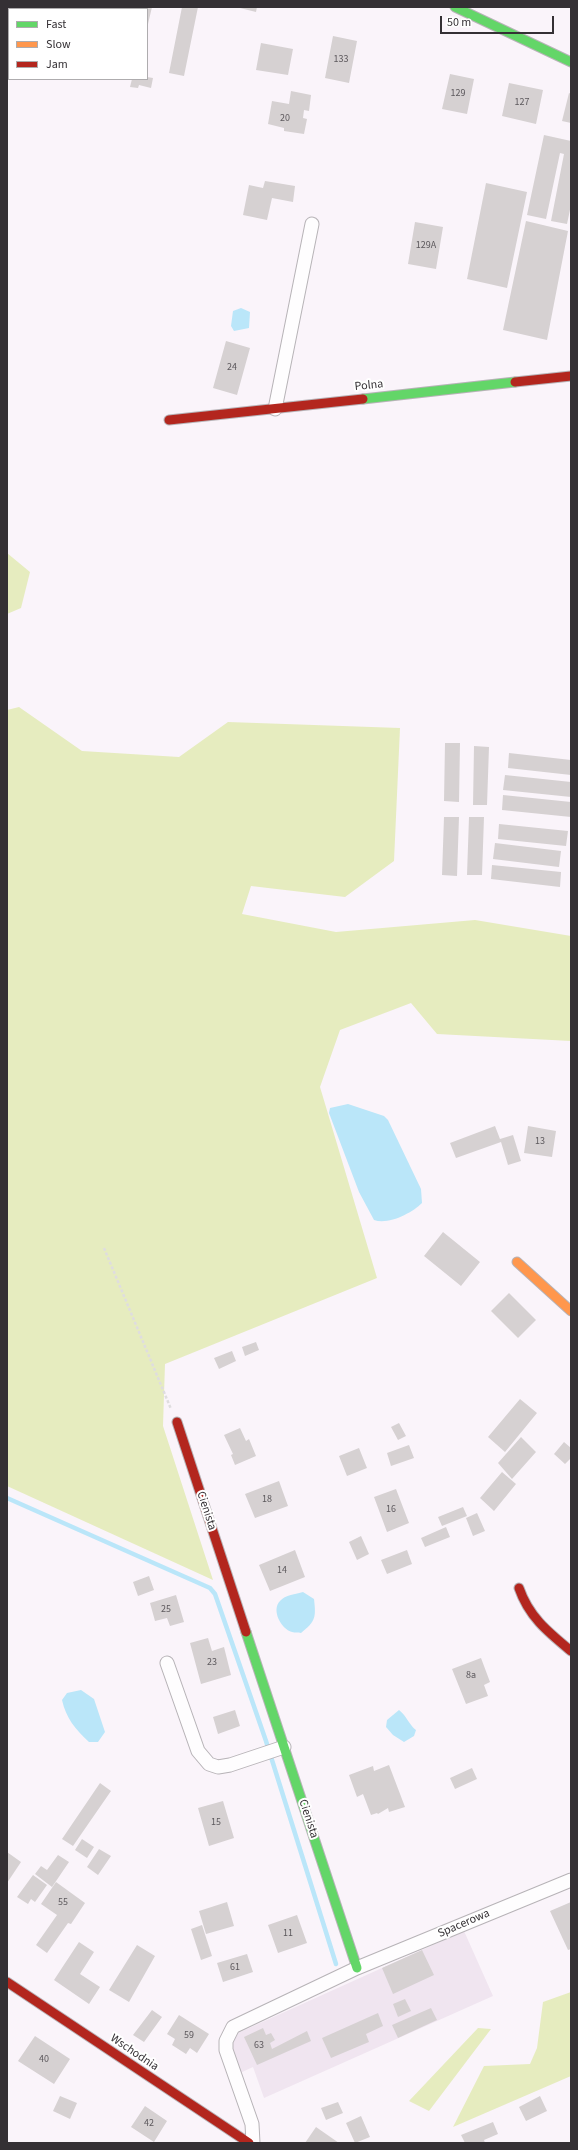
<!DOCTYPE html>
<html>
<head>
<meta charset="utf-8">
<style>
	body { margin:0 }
	#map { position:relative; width:578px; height:2150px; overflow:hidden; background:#faf4fa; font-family:"Source Sans 3",sans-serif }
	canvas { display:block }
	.frame { position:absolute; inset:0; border:8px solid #343034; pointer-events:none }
	.legend { position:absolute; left:8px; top:8px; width:140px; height:72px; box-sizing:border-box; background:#fff; border:1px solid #aeacae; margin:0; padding:5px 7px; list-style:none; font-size:12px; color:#343034 }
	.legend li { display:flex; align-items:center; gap:8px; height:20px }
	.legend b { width:20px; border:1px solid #aeacae }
	.scale { position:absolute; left:440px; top:16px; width:114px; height:18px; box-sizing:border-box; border:2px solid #343034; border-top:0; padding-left:5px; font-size:12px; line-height:14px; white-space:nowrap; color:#343034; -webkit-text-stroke:3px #fff; paint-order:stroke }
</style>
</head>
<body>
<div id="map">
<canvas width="578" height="2150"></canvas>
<div class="frame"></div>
<ul class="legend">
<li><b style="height:5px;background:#63d668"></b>Fast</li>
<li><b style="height:5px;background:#ff974d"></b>Slow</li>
<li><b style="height:5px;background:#b3261e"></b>Jam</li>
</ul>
<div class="scale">50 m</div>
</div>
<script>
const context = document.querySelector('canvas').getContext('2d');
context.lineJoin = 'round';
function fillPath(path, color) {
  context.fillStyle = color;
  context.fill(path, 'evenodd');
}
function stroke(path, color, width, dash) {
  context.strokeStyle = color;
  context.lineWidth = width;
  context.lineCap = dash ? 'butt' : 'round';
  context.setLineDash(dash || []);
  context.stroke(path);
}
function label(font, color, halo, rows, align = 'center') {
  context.font = font + ' "Source Sans 3",sans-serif';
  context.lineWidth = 4;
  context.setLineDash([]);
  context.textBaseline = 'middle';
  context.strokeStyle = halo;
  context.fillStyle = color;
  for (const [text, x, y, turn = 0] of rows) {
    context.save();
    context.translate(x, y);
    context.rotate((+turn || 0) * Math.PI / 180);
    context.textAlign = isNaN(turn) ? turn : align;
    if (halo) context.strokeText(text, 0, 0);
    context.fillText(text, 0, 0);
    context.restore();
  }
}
fillPath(new Path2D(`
	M 464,1931 L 493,1996 L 264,2098 L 253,2067 L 240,2073 L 231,2046 L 238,2033 Z`), '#f0e5f0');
fillPath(new Path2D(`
	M 7,553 L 30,572 L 21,608 L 7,614 Z
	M 19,707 L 82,751 L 179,757 L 228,722 L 400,728 L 394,861 L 345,897 L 251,886 L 242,914 L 336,932 L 475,920 L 571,936 L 571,1041 L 437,1034 L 411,1003 L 340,1030 L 320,1087 L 377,1278 L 165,1364 L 163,1426 L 213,1580 L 7,1486 L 7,710 Z
	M 571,1992 L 571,2076 L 453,2127 L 484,2066 L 530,2064 L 537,2048 L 543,2002 Z
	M 478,2028 L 491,2029 L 429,2111 L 409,2101 Z`), '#e6ecbf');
fillPath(new Path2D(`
	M 241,308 L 250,312 L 249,328 L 234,331 L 231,326 L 233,311 Z
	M 348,1104 L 384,1116 L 388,1120 L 421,1189 L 422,1203 C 412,1213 389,1225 374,1220 L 359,1192 L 329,1113 L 330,1108 Z
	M 303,1592 L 314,1599 C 316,1617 316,1621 301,1633 C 298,1632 295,1633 292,1632 C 281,1629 271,1610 280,1601 C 285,1595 296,1594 303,1592 Z
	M 81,1690 L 94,1699 L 105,1732 L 98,1742 L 89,1742 C 75,1729 66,1718 62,1700 L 67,1693 Z
	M 399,1710 C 407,1716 409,1725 416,1730 L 414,1736 L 404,1742 L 393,1735 L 386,1727 L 387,1720 Z`), '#bae6f9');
stroke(new Path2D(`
	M 7,1498 L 210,1588 L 215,1594 L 266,1741 L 336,1964`), '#bae6f9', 4.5);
fillPath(new Path2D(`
	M 122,7 L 152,7 L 148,24 L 147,9 L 121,9 Z
	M 182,7 L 198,7 L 184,76 L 169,73 Z
	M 236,7 L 257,7 L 256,12 Z
	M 333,36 L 357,41 L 349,83 L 325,78 Z
	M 261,43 L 293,49 L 288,75 L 256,70 Z
	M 450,74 L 474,79 L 467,114 L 442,109 Z
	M 147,77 L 153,78 L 151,88 L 139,85 L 138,88 L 130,87 L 132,79 L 147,79 Z
	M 509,83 L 543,90 L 536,124 L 502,116 Z
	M 291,91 L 311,95 L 309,111 L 304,110 L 303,118 L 307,119 L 304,134 L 284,131 L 284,128 L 268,124 L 272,101 L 289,104 Z
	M 569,93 L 571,94 L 571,123 L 562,121 Z
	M 544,135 L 571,141 L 571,205 L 567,224 L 551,221 L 564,154 L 560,153 L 546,219 L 527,215 Z
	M 265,181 L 295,186 L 293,202 L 272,198 L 267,220 L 243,215 L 249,185 L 263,188 Z
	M 486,183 L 527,192 L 507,288 L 467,279 Z
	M 526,221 L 568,231 L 547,340 L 503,330 Z
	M 415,222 L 443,227 L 436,269 L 408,264 Z
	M 226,341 L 250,348 L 237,395 L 213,388 Z
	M 445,743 L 460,743 L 459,802 L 444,801 Z
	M 474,746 L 489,747 L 487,805 L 473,805 Z
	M 509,753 L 571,760 L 571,775 L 508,768 Z
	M 505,775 L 571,782 L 571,797 L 503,790 Z
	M 503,795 L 571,802 L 571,817 L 502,810 Z
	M 444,817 L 459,817 L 457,876 L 442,875 Z
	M 469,817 L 484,817 L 482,875 L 467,875 Z
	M 499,824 L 568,831 L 566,846 L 498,839 Z
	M 495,843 L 561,851 L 559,867 L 493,859 Z
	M 492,865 L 561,872 L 560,887 L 491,879 Z
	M 495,1126 L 500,1139 L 513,1135 L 521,1161 L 508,1165 L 501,1142 L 456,1158 L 450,1143 Z
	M 528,1126 L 556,1131 L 552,1157 L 524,1153 Z
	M 443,1232 L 480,1262 L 461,1286 L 424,1256 Z
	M 509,1293 L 536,1320 L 518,1338 L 491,1311 Z
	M 256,1342 L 259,1350 L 245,1356 L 242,1347 Z
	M 232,1351 L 236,1361 L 219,1369 L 214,1358 Z
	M 520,1399 L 537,1413 L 505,1452 L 488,1437 Z
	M 399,1423 L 406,1436 L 398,1440 L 391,1427 Z
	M 240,1428 L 246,1441 L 249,1439 L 256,1456 L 235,1465 L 231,1455 L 233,1454 L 224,1435 Z
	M 521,1437 L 536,1452 L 512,1479 L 498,1463 Z
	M 564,1442 L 571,1448 L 571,1458 L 565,1464 L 554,1454 Z
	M 409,1445 L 414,1458 L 391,1466 L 387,1453 Z
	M 359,1448 L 367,1468 L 347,1476 L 339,1456 Z
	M 502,1472 L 516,1484 L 494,1511 L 480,1498 Z
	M 279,1481 L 288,1506 L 255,1518 L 245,1494 Z
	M 396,1489 L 409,1523 L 387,1532 L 374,1497 Z
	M 463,1507 L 467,1516 L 442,1526 L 438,1517 Z
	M 477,1513 L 485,1531 L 473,1536 L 466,1518 Z
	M 446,1527 L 450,1537 L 425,1547 L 421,1538 Z
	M 361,1536 L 369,1554 L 357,1560 L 349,1542 Z
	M 295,1550 L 305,1577 L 270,1591 L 259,1565 Z
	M 407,1550 L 412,1564 L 387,1574 L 381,1560 Z
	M 149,1576 L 154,1590 L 138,1596 L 133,1582 Z
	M 176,1595 L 184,1622 L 170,1626 L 167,1618 L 155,1621 L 150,1603 Z
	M 208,1638 L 212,1651 L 224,1647 L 231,1675 L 201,1684 L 190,1643 Z
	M 481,1658 L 490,1682 L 484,1685 L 488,1696 L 466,1704 L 452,1669 Z
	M 235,1710 L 240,1726 L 218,1734 L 213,1717 Z
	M 389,1765 L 405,1807 L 389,1812 L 388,1808 L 378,1814 L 377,1813 L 371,1815 L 363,1794 L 357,1797 L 349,1775 L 373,1766 L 374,1771 Z
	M 472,1768 L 477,1779 L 455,1789 L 450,1778 Z
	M 100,1783 L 111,1791 L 73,1846 L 62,1839 Z
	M 223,1801 L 234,1838 L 209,1846 L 198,1808 Z
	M 82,1839 L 94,1847 L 87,1858 L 75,1850 Z
	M 99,1849 L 111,1856 L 98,1875 L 87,1867 Z
	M 7,1852 L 21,1862 L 7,1883 Z
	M 58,1855 L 69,1862 L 52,1887 L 35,1874 L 41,1866 L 47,1870 Z
	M 33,1875 L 47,1885 L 35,1902 L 31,1899 L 28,1904 L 17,1897 Z
	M 56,1882 L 85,1903 L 71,1924 L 68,1923 L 47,1953 L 36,1945 L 57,1915 L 41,1904 Z
	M 227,1902 L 234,1926 L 206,1934 L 199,1911 Z
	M 571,1902 L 571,1949 L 568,1950 L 550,1911 Z
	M 297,1915 L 307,1943 L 278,1953 L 268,1925 Z
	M 202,1925 L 212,1956 L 201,1960 L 191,1929 Z
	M 79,1942 L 94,1952 L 80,1974 L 100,1987 L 89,2004 L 54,1980 Z
	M 137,1945 L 155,1956 L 129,2002 L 109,1990 Z
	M 422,1950 L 434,1975 L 393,1994 L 382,1968 Z
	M 247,1954 L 253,1972 L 223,1982 L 217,1963 Z
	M 405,1999 L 411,2011 L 398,2017 L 393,2004 Z
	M 431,2008 L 437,2020 L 398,2038 L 392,2025 Z
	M 152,2010 L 162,2017 L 144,2042 L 133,2035 Z
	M 378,2013 L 383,2026 L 366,2034 L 369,2042 L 331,2058 L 322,2038 Z
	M 179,2015 L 209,2034 L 197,2053 L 190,2048 L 186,2054 L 172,2045 L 175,2039 L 167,2034 Z
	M 263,2028 L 266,2035 L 271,2033 L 275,2040 L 270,2043 L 272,2049 L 307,2031 L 311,2041 L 257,2065 L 244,2037 Z
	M 35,2036 L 70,2059 L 54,2084 L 18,2061 Z
	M 60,2096 L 77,2103 L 70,2119 L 53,2111 Z
	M 540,2096 L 547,2111 L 526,2121 L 519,2107 Z
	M 338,2102 L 343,2113 L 326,2120 L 321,2108 Z
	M 145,2106 L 167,2121 L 154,2142 L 131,2127 Z
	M 361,2116 L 370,2137 L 355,2143 L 346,2123 Z
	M 493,2122 L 498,2134 L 484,2140 L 485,2143 L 465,2143 L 461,2135 Z
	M 316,2127 L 339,2143 L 305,2143 Z`), '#d6d1d2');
const street = new Path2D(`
	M 275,409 L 312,224
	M 167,1663 L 198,1751 L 209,1764 L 218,1767 L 230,1765 L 284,1747
	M 253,2143 L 252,2124 L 226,2050 L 226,2041 L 233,2027 L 357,1968 L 571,1880`);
const fast = new Path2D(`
	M 455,7 L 571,62
	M 363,399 L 515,382
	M 246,1632 L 357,1968`);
const slow = new Path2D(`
	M 517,1262 L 571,1311`);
const jam = new Path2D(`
	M 515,382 L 571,376
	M 169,420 L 363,399
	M 177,1422 L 246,1632
	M 519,1588 C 529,1617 548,1632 571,1651
	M 7,1982 L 249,2143`);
stroke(street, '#b7b3b7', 15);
stroke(fast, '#b7b3b7', 11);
stroke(slow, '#b7b3b7', 11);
stroke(jam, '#b7b3b7', 11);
stroke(new Path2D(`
	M 104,1248 L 171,1409`), '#dfdddf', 2.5, [3, 2]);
stroke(street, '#fefdfe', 13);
stroke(fast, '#63d668', 9);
stroke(slow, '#ff974d', 9);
stroke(jam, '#b3261e', 9);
label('10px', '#5c585c', null, [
	["133",341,60],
	["129",458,94],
	["127",522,103],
	["20",285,119],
	["129A",426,246],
	["24",232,368],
	["13",540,1142],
	["18",267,1500],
	["16",391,1510],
	["14",282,1571],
	["25",166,1610],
	["23",212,1663],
	["8a",471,1676],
	["15",216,1823],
	["55",63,1903],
	["11",288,1934],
	["61",235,1968],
	["59",189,2036],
	["63",259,2046],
	["40",44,2060],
	["42",149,2124]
]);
label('12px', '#343034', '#fff', [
	["Polna",369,386,-6],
	["Cienista",206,1511,72],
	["Cienista",308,1819,72],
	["Spacerowa",464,1924,-23],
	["Wschodnia",134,2053,34]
]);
</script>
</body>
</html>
